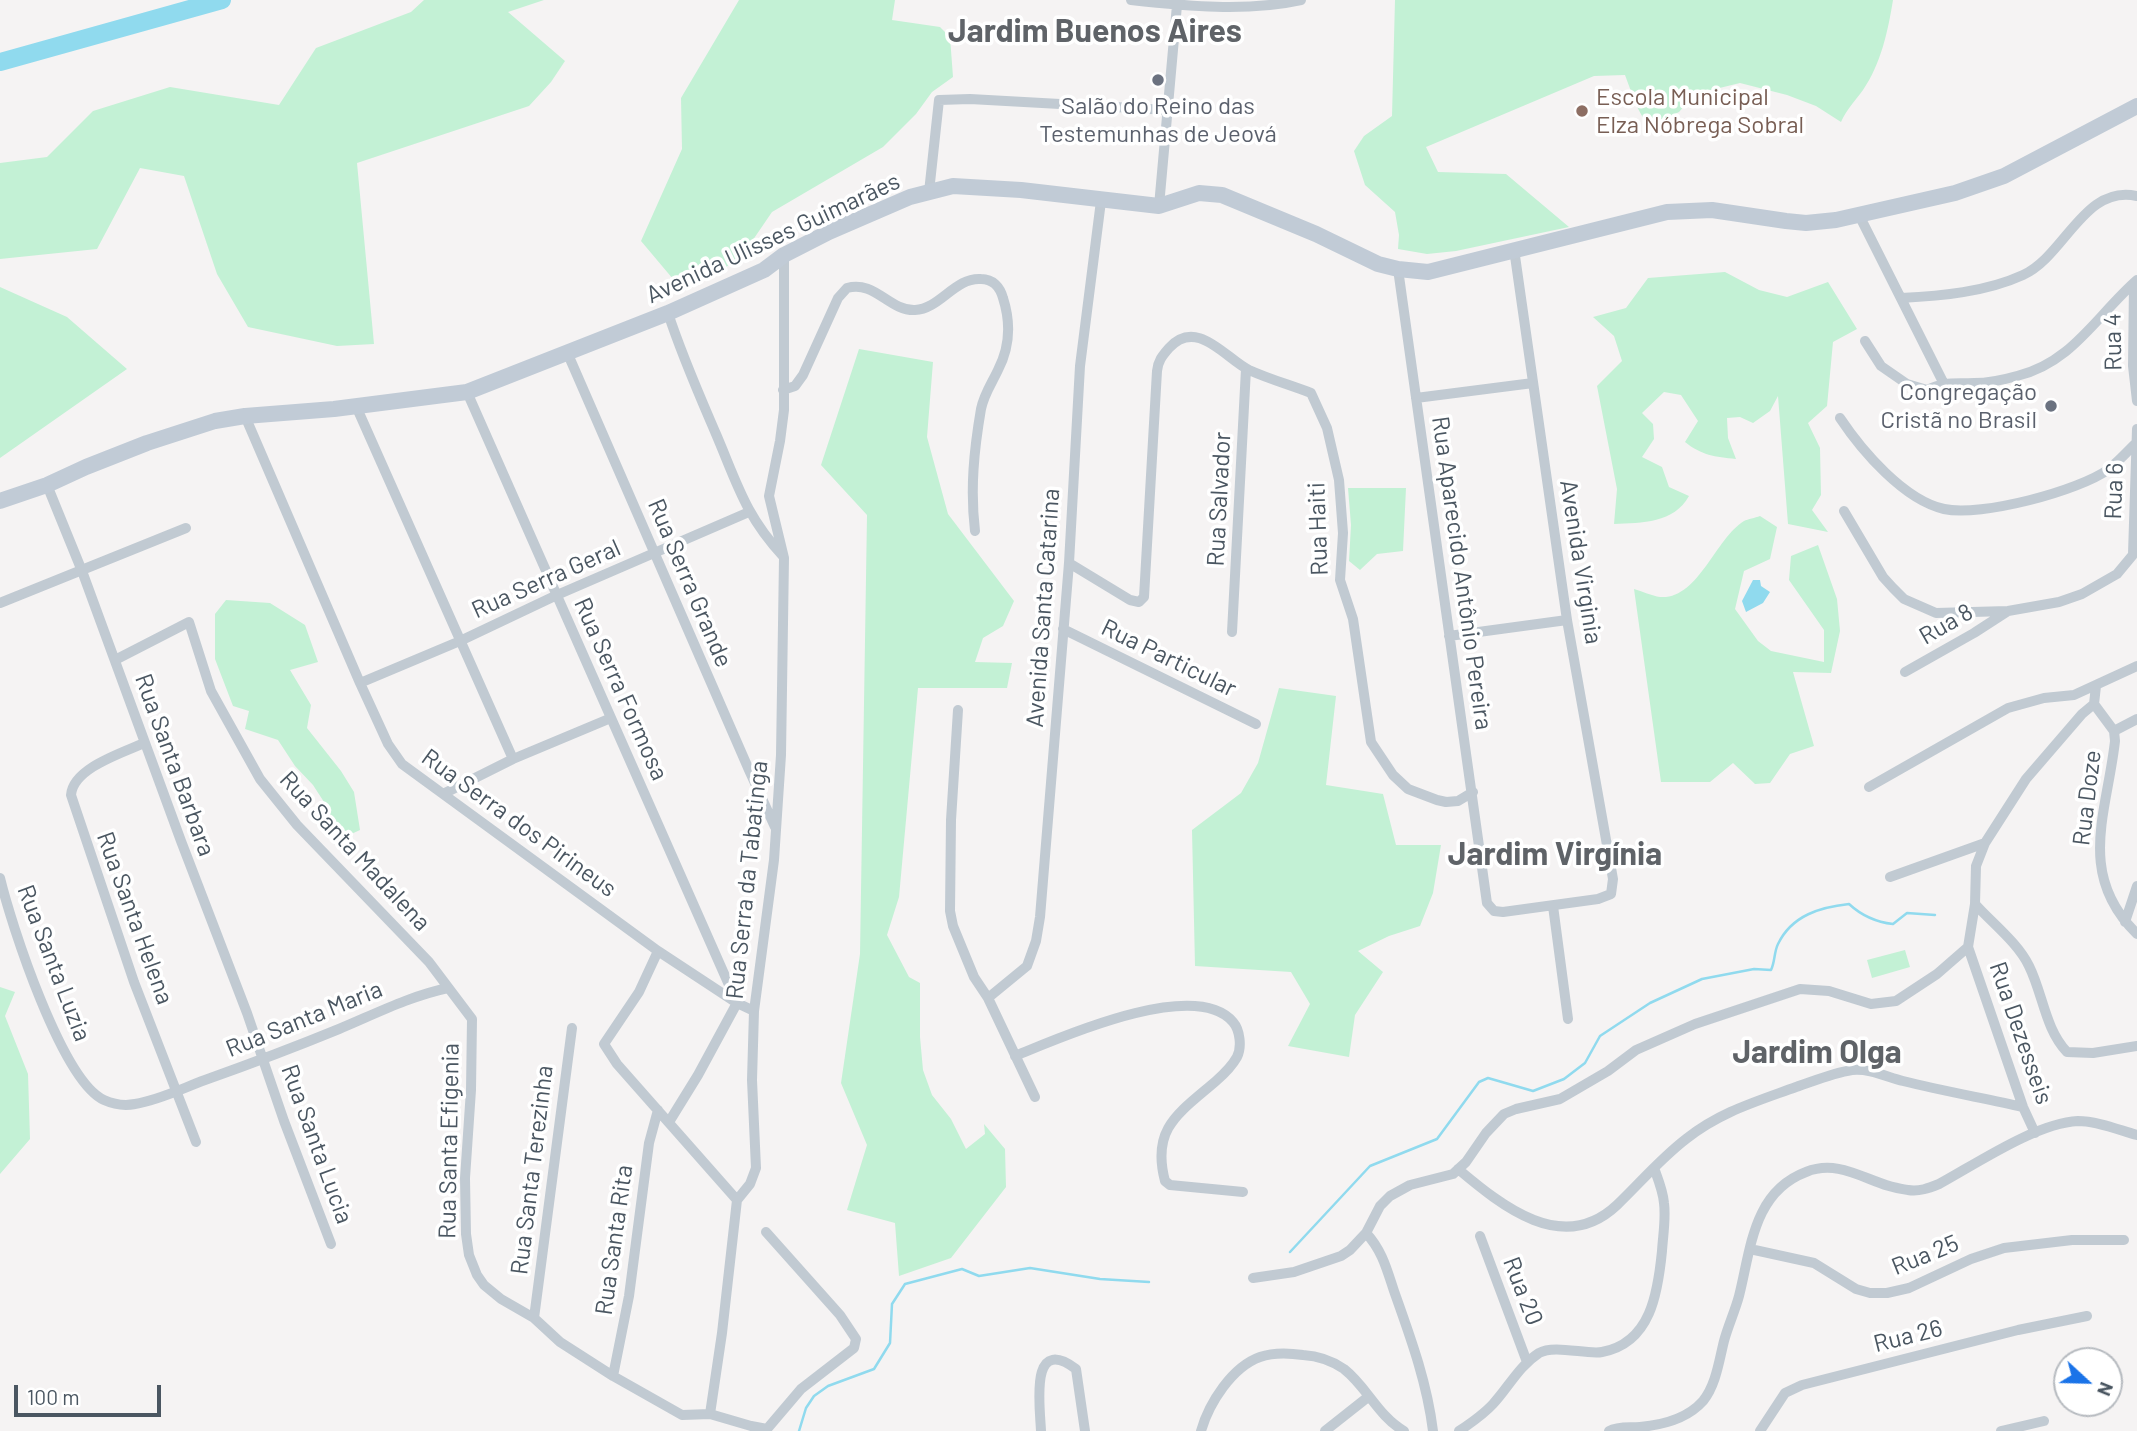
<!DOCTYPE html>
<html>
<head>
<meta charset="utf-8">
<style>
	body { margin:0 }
	#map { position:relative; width:2137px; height:1431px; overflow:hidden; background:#f5f3f3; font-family:Barlow,sans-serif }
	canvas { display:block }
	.north { position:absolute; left:2053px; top:1347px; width:70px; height:70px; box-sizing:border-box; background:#fff; border:2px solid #b7bbc0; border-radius:50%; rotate:112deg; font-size:19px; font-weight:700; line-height:28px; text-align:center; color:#4a5661 }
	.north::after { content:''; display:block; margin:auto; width:24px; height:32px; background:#1a73e8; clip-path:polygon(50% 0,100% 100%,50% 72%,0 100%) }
	.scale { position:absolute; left:14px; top:1385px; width:147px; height:32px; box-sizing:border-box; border:4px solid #4a5661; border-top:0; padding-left:9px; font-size:21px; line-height:24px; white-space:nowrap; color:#4a5661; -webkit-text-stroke:5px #fff; paint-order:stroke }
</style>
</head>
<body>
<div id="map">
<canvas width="2137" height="1431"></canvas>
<div class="north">N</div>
<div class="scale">100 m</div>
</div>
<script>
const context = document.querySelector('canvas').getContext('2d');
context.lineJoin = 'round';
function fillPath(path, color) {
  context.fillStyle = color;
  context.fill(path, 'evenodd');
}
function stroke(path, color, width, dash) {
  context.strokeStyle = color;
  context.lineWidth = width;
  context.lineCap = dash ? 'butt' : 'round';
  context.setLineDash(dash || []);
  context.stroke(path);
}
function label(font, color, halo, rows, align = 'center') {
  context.font = font + ' Barlow,sans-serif';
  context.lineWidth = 7;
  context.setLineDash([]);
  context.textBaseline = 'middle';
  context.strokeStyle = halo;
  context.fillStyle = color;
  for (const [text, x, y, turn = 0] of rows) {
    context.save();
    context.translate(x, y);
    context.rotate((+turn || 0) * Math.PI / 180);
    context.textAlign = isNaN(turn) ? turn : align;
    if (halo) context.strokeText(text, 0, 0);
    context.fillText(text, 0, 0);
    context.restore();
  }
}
fillPath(new Path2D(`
	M 424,0 L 544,0 L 508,12 L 565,61 L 551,82 L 529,106 L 357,163 L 374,344 L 337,346 L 248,327 L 217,274 L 184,176 L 140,168 L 97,249 L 0,259 L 0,163 L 47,157 L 93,111 L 170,87 L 279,105 L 316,48 L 411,12 Z
	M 739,0 L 895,0 L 892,20 L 940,27 L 950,37 L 953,77 L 932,92 L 916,114 L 883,147 L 772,212 L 744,253 L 711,279 L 673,279 L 641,241 L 682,149 L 681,98 Z
	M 1395,0 L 1893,0 C 1888,31 1881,64 1863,90 C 1855,101 1847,109 1841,122 L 1816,106 L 1787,95 L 1740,83 L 1695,94 L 1679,112 L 1648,127 L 1636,105 L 1625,75 L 1594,76 L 1426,147 L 1438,172 L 1506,174 L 1569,227 L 1456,251 L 1427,254 L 1398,249 L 1399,235 L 1395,212 L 1365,185 L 1354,151 L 1364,136 L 1392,116 Z
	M 1725,272 L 1759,290 L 1787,297 L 1828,282 L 1857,329 L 1833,342 L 1827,406 L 1808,423 L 1820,448 L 1821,495 L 1812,510 L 1828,532 L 1788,524 L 1778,396 L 1770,411 L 1753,423 L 1740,417 L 1727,418 L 1728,438 L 1736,459 C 1715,457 1701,455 1685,442 L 1698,421 L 1681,395 L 1664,392 L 1642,413 L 1653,424 L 1654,439 L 1642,457 L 1662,467 L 1669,487 L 1689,496 C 1674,523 1642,523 1614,524 L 1617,489 L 1597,386 L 1622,361 L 1614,336 L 1593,317 L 1626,308 L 1648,278 Z
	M 0,287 L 67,317 L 127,369 L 0,458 Z
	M 859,349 L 933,362 L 927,437 L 948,514 L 1014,601 L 1003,626 L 983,638 L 975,662 L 1012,663 L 1007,688 L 918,688 L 899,897 L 887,935 L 909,977 L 920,983 L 920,1037 L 923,1070 L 932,1095 L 951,1119 L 966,1149 L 985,1134 L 984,1124 L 1005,1149 L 1006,1187 L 951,1258 L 899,1276 L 895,1223 L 847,1210 L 867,1145 L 841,1083 L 860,954 L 867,515 L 821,465 Z
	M 1348,488 L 1406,488 L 1403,551 L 1377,554 L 1360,570 L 1349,561 L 1351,525 Z
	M 1760,516 L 1777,527 L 1770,559 L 1744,571 L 1735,609 L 1758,641 L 1771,651 L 1824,662 L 1824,630 L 1789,580 L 1791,556 L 1818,545 L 1837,599 L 1840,631 L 1831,673 L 1793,672 L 1814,746 L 1790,754 L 1770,783 L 1755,784 L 1733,763 L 1710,782 L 1661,782 L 1634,589 C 1642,591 1652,596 1660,597 C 1698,600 1715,539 1744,521 C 1748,519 1755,518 1760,516 Z
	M 226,600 L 270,603 L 305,625 L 318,662 L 290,670 L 311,705 L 307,728 L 341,771 L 354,792 L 360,830 L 334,842 L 324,802 L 313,785 L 295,766 L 278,740 L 245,729 L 249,711 L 233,706 L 215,659 L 215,614 Z
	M 1279,688 L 1336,696 L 1326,785 L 1383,794 L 1396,845 L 1441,845 L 1433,893 L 1420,926 L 1389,936 L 1358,951 L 1383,972 L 1355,1015 L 1349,1057 L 1288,1046 L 1310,1004 L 1291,972 L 1195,966 L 1192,830 L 1241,793 L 1258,763 Z
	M 1905,950 L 1910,967 L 1872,978 L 1867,960 Z
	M 0,987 L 15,992 L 5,1016 L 28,1074 L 30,1139 L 0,1174 Z`), '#c3f1d5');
fillPath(new Path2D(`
	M 1753,580 L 1760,580 L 1761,586 L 1770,592 L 1763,603 L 1746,612 L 1742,601 Z`), '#90daee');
stroke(new Path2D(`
	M 1290,1252 L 1370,1166 L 1437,1139 L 1479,1082 L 1488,1078 L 1533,1091 L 1564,1079 L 1585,1063 L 1600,1036 L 1650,1003 L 1702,979 L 1754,969 L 1771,970 C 1775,962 1774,952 1778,944 C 1792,915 1821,907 1849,904 C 1862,916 1875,922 1893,924 L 1907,913 L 1935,915
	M 799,1431 L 806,1408 L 814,1396 L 828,1386 L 874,1369 L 890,1343 L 892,1304 L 905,1284 L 962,1269 L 979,1276 L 1030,1268 L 1100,1279 L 1149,1282`), '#90daee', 2.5);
stroke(new Path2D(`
	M 0,62 L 222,0`), '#90daee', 18);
stroke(new Path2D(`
	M 1131,0 C 1186,6 1247,12 1301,0
	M 929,192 L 939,100 L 970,99 L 1168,110
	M 1159,206 L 1177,5
	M 1859,215 L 1943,382
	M 1398,269 L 1487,903 L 1494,911 L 1503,912 L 1598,899 L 1611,894 L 1613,879 L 1567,620 L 1514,249
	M 2134,283 L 2133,366 L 2137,401
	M 1901,298 C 1941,296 1986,292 2023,275 C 2065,256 2084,184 2137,196
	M 668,313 C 682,356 698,392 716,434 C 737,483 745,515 783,556
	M 1865,341 L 1881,366 L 1907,384 L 1927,390 C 1946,381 1954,384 1974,383 C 1988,383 2003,380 2017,376 C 2072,363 2097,315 2137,280
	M 567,352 L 749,770 L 775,827
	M 783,390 L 795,386 L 803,375 L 838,298 L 847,288 C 875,280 889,311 915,310 C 940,309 955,277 981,279 C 993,279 1000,287 1003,298 C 1011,323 1010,347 998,370 C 992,383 984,394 981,409 C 974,450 970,489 975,531
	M 467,392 L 737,1003 L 698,1075 L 669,1122
	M 1416,398 L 1533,383
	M 356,406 L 513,759
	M 245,416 L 360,683 L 388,744 L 402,764 L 658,951 L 737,1003 L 754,1011
	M 1840,418 C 1862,451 1904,500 1944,509 C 1981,517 2079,491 2109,469 C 2119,461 2128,451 2137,442
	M 47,485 L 82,571 L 181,841 L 247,1013 L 284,1121 L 331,1244
	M 1844,511 L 1883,577 L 1893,588 L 1904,599 L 1936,613 L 2008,611 L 2059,602 L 2082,594 L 2117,574 L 2137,550
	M 2133,554 L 2137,429
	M 1069,563 L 1130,600 L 1139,602 L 1144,597 L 1157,371 C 1158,361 1162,356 1169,348 C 1197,317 1226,359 1249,370 C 1269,379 1290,385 1311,393 L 1327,428 L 1339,480 L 1343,533 L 1340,580 L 1353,619 L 1371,742 L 1393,775 L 1408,789 L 1437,800 L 1446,802 L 1458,801 L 1473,792
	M 0,603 L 186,528
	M 1063,629 L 1256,724
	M 1232,632 L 1246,369
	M 1449,636 L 1567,620
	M 115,660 L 189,622 L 211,691 L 260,779 L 297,825 L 429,962 L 472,1019 L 471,1090 L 465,1178 L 466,1234 L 469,1255 L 477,1275 L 484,1285 L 501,1299 L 534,1318 L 560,1342 L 613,1376 L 682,1415 L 710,1414 L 751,1426 L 767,1429
	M 1905,672 L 1974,633 L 2008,611
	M 360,683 L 460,641 L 557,595 L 749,512
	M 2094,704 L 2114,731 L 2115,741 C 2107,813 2076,874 2137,934
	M 958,710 L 951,820 L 950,911 L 953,926 L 974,977 L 988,998 L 1035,1097
	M 2114,731 L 2137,719
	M 144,743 C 122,753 73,768 71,795 L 134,982 L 196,1142
	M 1869,787 L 2008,708 L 2044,698 L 2074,695 L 2137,666
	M 443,794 L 513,759 L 611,718
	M 1890,877 L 1985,843
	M 0,878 C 11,924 62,1081 104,1100 C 113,1104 125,1106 135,1104 C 159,1100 183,1088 205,1080 C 250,1064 295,1047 339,1029 C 375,1014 410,996 448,988
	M 1975,904 C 1992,923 2018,943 2029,966 C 2043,994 2045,1029 2067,1052 L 2093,1053 L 2137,1046
	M 1553,906 L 1568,1019
	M 2125,922 L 2137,886
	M 658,951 L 639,992 L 604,1044 L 617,1064 L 737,1200
	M 988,998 L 1027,966 L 1036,941 L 1040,917 L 1069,563 L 1080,366 L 1101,201
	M 1015,1056 C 1059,1038 1195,977 1233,1022 C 1240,1030 1242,1047 1237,1057 C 1232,1066 1224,1074 1216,1081 C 1179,1113 1151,1128 1165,1181 L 1170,1185 L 1243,1192
	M 2035,1133 L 2023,1107 L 1968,947 L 1975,904 L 1976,866 L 1985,843 L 2026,779 L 2082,714 L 2094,704 L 2096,686
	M 1458,1169 C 1502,1206 1563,1256 1617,1205 C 1640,1183 1660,1159 1686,1139 C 1720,1112 1755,1102 1796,1087 C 1814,1081 1833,1073 1852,1070 C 1869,1068 1887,1077 1903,1081 C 1943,1091 1983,1098 2023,1107
	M 737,1200 L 750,1184 L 756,1168 L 752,1080 L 754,1011 L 774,860 L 781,755 L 784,558 L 769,496 L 780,441 L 784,410 L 784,255
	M 766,1232 L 840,1315 L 856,1339 L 854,1348 L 801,1389 L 767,1429
	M 1366,1233 C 1382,1250 1387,1270 1394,1291 C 1410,1336 1427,1382 1433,1431
	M 1480,1236 L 1527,1362
	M 1750,1249 L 1814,1263 L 1856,1289 L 1870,1293 L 1887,1293 L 1909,1288 L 1971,1259 L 2004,1248 L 2072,1240 L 2124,1240
	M 1253,1278 L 1294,1272 L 1341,1256 L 1350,1250 L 1366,1233 L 1380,1206 L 1390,1196 L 1410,1185 L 1453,1174 L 1466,1162 L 1486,1133 L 1504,1114 L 1516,1109 L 1560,1099 L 1608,1071 L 1636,1050 L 1695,1024 L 1800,989 L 1829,991 L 1871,1004 L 1896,1001 L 1937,974 L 1968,947
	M 534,1318 L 572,1028
	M 613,1376 L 629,1296 L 649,1143 L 658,1110
	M 710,1414 L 722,1333 L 737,1200
	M 1041,1431 C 1040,1406 1029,1334 1076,1369 L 1085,1431
	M 1201,1431 C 1209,1403 1232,1367 1260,1357 C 1274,1352 1290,1353 1303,1355 C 1319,1356 1331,1360 1344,1369 C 1367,1387 1378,1416 1404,1431
	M 1325,1431 L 1368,1397
	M 1459,1431 C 1471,1423 1483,1415 1493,1404 C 1508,1388 1519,1366 1539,1353 C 1554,1344 1587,1355 1602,1352 C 1651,1343 1658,1292 1662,1251 C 1663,1235 1666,1219 1664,1203 C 1663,1191 1658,1179 1654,1168
	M 1609,1431 C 1618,1426 1630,1428 1640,1427 C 1662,1425 1688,1418 1703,1401 C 1716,1385 1719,1361 1724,1341 C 1728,1326 1735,1311 1739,1296 C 1751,1249 1753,1192 1806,1172 C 1843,1157 1872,1187 1908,1190 C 1919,1192 1929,1188 1939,1184 C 1976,1164 2036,1123 2078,1121 C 2097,1121 2119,1130 2137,1135
	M 1760,1431 L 1785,1393 L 1802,1385 L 2018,1330 L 2087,1316
	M 2001,1431 L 2044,1421`), '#c1cad2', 10);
stroke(new Path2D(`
	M 0,501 L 47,485 L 86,467 L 147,443 L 215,421 L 245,416 L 334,409 L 467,392 L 668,313 L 764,270 L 784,255 L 829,232 L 910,197 L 953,186 L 1021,190 L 1159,206 L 1199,193 L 1222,195 L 1316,234 L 1378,264 L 1398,269 L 1428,272 L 1667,212 L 1712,210 L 1786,221 L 1806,223 L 1836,220 L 1955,193 L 2004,176 L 2137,106`), '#c1cbd6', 16);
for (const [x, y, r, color] of [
	[1158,80,7,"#6b7280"],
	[1582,111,7,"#8d6e63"],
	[2051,406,7,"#6b7280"]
]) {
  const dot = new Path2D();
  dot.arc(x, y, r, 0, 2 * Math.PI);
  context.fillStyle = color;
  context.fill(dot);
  stroke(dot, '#fff', 2.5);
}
label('24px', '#785e54', '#fff', [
	["Escola Municipal",1596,97],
	["Elza Nóbrega Sobral",1596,125]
], 'left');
label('24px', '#5b616d', '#fff', [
	["Salão do Reino das",1158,106],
	["Testemunhas de Jeová",1158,134],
	["Congregação",2037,392,"right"],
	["Cristã no Brasil",2037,420,"right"]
]);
label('24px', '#4a5661', '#fff', [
	["Avenida Ulisses Guimarães",773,238,-25],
	["Rua 4",2113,342,-91],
	["Rua 6",2114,491,-88],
	["Rua Salvador",1219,499,-87],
	["Rua Haiti",1318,529,-92],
	["Avenida Virginia",1581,562,81],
	["Rua Aparecido Antônio Pereira",1462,573,82],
	["Rua Serra Geral",546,579,-24],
	["Rua Serra Grande",690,583,67],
	["Avenida Santa Catarina",1043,608,-86],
	["Rua 8",1946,624,-30],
	["Rua Particular",1169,658,26],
	["Rua Serra Formosa",621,689,66],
	["Rua Santa Barbara",175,765,70],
	["Rua Doze",2087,798,-83],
	["Rua Serra dos Pirineus",519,823,36],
	["Rua Santa Madalena",355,851,47],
	["Rua Serra da Tabatinga",747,880,-84],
	["Rua Santa Helena",135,918,70],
	["Rua Santa Luzia",54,963,69],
	["Rua Santa Maria",304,1019,-22],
	["Rua Dezesseis",2021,1033,71],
	["Rua Santa Efigenia",449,1141,-89],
	["Rua Santa Lucia",317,1144,70],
	["Rua Santa Terezinha",532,1170,-83],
	["Rua Santa Rita",614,1240,-82],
	["Rua 25",1925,1255,-22],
	["Rua 20",1523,1291,69],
	["Rua 26",1908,1336,-14]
]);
label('bold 32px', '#5f6368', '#fff', [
	["Jardim Buenos Aires",1095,31],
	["Jardim Virgínia",1555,854],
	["Jardim Olga",1817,1052]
]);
</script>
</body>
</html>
